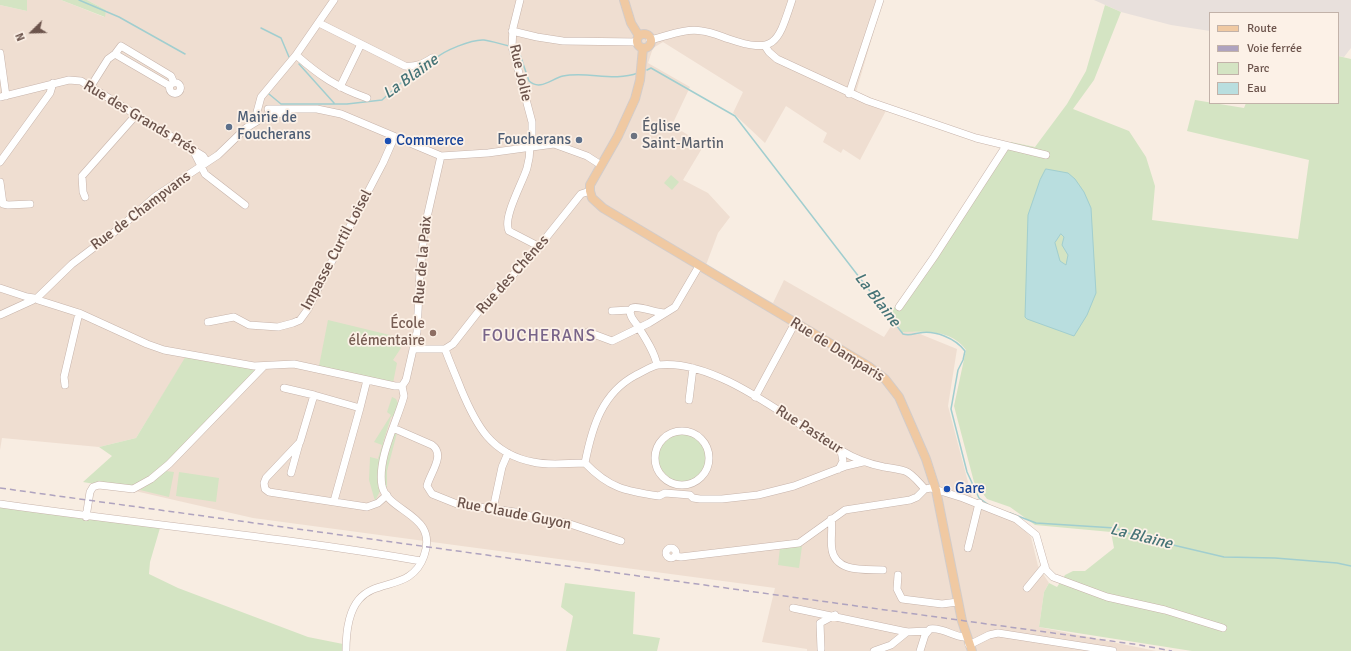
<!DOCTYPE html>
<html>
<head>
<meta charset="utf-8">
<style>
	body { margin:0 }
	#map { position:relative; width:1351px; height:651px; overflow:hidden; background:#f8ede2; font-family:Signika,sans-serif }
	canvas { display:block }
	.legend { position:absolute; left:1209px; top:12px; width:130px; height:92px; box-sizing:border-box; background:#fcf1e7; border:1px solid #c2b2a9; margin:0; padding:5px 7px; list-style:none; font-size:12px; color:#6c544c }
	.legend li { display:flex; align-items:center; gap:8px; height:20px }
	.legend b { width:20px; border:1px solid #c2b2a9 }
	.north { position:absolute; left:12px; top:12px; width:40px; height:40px; -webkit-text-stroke:3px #fcf1e7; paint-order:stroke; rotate:247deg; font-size:11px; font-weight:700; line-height:16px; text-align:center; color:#6c544c }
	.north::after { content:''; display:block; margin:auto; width:14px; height:18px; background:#6c544c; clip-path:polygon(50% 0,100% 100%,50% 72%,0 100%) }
</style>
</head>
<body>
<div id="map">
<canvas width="1351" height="651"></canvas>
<ul class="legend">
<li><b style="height:5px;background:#f0c9a2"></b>Route</li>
<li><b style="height:5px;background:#afa3bf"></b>Voie ferrée</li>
<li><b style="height:11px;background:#d4e4c3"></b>Parc</li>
<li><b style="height:11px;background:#b9dedf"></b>Eau</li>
</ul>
<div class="north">N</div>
</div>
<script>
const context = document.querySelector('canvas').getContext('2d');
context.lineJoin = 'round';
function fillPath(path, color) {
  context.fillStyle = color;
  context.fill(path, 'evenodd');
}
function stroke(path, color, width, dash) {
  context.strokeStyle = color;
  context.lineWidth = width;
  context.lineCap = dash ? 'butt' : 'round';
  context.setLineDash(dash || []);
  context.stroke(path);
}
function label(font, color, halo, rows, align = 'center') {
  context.font = font + ' Signika,sans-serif';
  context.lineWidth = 3.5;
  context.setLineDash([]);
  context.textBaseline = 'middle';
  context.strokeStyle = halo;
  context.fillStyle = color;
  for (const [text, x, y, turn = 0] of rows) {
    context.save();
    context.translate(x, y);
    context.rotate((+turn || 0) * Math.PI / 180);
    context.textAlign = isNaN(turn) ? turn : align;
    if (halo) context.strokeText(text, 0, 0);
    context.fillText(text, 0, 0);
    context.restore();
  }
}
fillPath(new Path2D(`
	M 27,0 L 61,0 L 104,17 L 106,10 L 87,0 L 883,0 L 856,92 L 889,105 L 860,160 L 843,149 L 841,153 L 823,142 L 827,133 L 786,106 L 765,143 L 733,113 L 743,92 L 663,42 L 653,48 L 648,63 L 690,87 L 672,125 L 704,145 L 683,180 L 708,193 L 730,217 L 718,233 L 706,265 L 773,303 L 784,280 L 884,337 L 893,323 L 957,349 L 948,406 L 974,505 L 1018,523 L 1031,537 L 1038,566 L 1049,583 L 1044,592 L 1039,627 L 1156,651 L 807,651 L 807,649 L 762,642 L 775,588 L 253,518 L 135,491 L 187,356 L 136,438 L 99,447 L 2,438 L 0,450 L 0,5 L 27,11 Z`), '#efded1');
fillPath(new Path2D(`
	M 1094,0 L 1351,0 L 1351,48 L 1344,57 L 1338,56 L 1338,13 L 1210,13 L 1210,31 L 1171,25 L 1121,12 Z`), '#e8e0dc');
fillPath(new Path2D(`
	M 0,0 L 27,0 L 27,11 L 0,5 Z
	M 61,0 L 87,0 L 106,10 L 105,17 Z
	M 1105,5 L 1121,12 L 1094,80 L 1073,109 L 1129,131 L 1146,157 L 1155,186 L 1152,220 L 1298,239 L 1309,160 L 1187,131 L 1195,100 L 1244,108 L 1246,103 L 1338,103 L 1338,56 L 1351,59 L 1351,651 L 1192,651 L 1039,627 L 1044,592 L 1049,583 L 1057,587 L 1065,575 L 1073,571 L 1085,571 L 1114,548 L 1111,532 L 1035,525 L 1010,507 L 987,499 L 974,482 L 954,406 L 966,350 C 951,329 925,332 902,332 L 891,312 L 1011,142 L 1035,147 L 1067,104 L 1086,71 Z
	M 671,175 L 679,182 L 672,190 L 664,183 Z
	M 328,320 L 394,336 L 401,348 L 393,360 L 397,363 L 393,383 L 319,366 Z
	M 186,356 L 257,369 L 170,460 L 135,491 L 83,482 L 112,456 L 99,447 L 136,438 Z
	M 392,397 L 396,399 L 398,403 L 394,416 L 391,417 L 383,443 L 384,446 L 378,479 L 380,491 L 375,501 L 369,480 L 370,457 L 378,459 L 382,445 L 374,442 L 391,415 L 387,412 Z
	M 397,433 L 387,471 L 387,487 L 385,488 L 385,464 L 394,434 Z
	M657 458a25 25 0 1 1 50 0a25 25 0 1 1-50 0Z
	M 166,471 L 174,472 L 169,497 L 140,490 Z
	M 179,472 L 219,478 L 216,502 L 176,496 Z
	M 0,507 L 160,528 L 150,562 L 149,574 L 178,588 L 308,637 L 343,644 L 342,651 L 0,651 Z
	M 802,546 L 799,568 L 778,565 L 780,548 Z
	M 565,583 L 635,592 L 633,634 L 660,638 L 657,651 L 566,651 L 573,616 L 561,607 Z`), '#d4e4c3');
const water = new Path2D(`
	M 1046,169 L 1068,173 L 1075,179 L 1084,192 L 1091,208 L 1096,293 L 1087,315 L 1074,336 L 1027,319 L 1025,317 L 1028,215 L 1040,180 ZM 1061,234 L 1064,237 L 1062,245 L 1068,255 L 1066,265 L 1060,261 L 1055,243 Z`);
fillPath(water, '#b9dedf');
stroke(water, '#a1cecf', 1);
stroke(new Path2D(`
	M 79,0 L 119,17 L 185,54
	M 261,28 L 281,38 L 289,57
	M 515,47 L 518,49 L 529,81 C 540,91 551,79 563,76 C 587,71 614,82 638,73
	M 435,59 C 443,51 472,39 484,40 C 492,41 500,44 509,46
	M 299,64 L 334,103
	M 647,70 L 651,68 L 735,116 L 903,334 C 909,336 913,334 919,333 C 935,330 955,338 965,351 L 963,360 L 958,370 L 951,409 L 967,472 L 979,498 L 989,505
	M 269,94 L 281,104 L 347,104 L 382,100 L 411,74 L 426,68 L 432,62
	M 1010,513 L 1036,523 L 1115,528 L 1139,537 L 1224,557 L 1275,558 L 1337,563 L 1351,566`), '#a1cecf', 1.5);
const minor = new Path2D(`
	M 520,0 L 513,28 L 512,47 L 532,122 L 532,146
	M 319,23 L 405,66 C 416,67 423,64 432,58
	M 512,31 L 537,37 L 563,41 L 637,42
	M 650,40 C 667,36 685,28 702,31 C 711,32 720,36 729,39 C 776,55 778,42 792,0
	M 765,46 L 769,52 L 777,59 L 868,101 L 976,138 L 1046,155
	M 0,53 L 6,96
	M 115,54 L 121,46 L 171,76 L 174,83
	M 296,55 C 320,76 336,87 367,98
	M169.5 88a5.5 5.5 0 1 1 11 0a5.5 5.5 0 1 1-11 0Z
	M 91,86 L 108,59 L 115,54 L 170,86
	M 340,87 L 361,44
	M 849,94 L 880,0
	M 0,97 L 69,80 L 81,81 L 203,156 L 207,162
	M 268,109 L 317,109 L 341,114 L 441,156 L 488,153 L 554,144 L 587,156 L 601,165
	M 288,112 L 263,117 L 259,116 L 257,112 L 261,97 L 296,55 L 334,0
	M 530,146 C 530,154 529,161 527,168 C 523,182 502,218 509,231 L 540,247
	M 194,152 L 205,174 L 245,205
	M 0,162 L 50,93 L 53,83
	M 0,182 L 3,204 L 8,205 L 30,204
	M 590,191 L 581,194 L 533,254 L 482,307 L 453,344 L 445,349 C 450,363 456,376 461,389 C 476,425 491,454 533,462 C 550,466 567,463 585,463 C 609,488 625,491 659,496 L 665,493 L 690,495 L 693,498 L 700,499 L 722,499 L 758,495 L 794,486 L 846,466 L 863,462
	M 85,197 L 83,192 L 82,176 L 136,115
	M 0,288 L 27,297 L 34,298
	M 38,297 L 72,264 L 117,230 L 156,196 L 218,155 L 246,128 L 264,117
	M 38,300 L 79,313 L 147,344 L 164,350 L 254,366 L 294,364 L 395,386 L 402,386
	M 899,307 L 934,257 L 1006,146
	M 612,311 L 630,310
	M 0,315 L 33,300
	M 208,322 L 234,317 L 249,325 L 278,327 L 293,323 L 300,320 L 308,309 L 338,249 L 383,163 L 394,138
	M 588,332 L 612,341 L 649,323 L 675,307 L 699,266
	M 413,349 L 445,349
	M 657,365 C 655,353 646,339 639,328 C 636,322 631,320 630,312 L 632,308 C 639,305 655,313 665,313
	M 65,385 L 64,377 L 79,313
	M 402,386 L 406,380 L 417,332 L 420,271 L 425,226 L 441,156
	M 284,388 L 314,395
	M 755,397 L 795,323
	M 689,400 L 693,368
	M 360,408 L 367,380
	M 393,428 L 432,445 C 446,455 430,473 427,486 L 432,494 L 457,504 L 515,512 L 549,521 L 567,523 L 621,541
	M655 458a27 27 0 1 1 54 0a27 27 0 1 1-54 0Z
	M 585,463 C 592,427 602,393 636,375 C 643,372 651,366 658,365 C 718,358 793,424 842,451 C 855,459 869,464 884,467 C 891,468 898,469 905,471 C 913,474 919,483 925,489
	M 839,469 L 843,461 L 841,451
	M 291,473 L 299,444
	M 334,501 L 360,408 L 314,395 L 300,442 L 266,478 L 264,483 L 265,489 L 269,492 L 367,507 L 378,503 L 387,495
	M 0,504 C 140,524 282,537 421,561
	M 493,509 L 502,467 L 508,453
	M 86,517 L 90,492 L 93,487 L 99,485 L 133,489 L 151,479 L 169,464 L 264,366
	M 831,519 C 833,529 830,540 832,550 C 836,573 866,569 883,570
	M 968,548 L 979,503
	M666 553a5 5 0 1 1 10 0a5 5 0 1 1-10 0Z
	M 675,556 L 681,557 L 799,543 L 845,510 L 910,500 L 917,497 L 925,489 L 931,488 L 963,498 L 1016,519 L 1036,535 L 1046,570 L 1053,577 L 1107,597 L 1165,610 L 1223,628
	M 898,575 L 897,589 L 902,599 L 942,604 L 958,602
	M 1027,588 L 1045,566
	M 793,608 L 907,632 L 927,631
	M 969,645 L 989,635 L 998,633 L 1113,651
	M 821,649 L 820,623 L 835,615
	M 346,651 C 346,558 406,606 424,556 C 439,514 388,513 382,486 C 377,458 397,422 404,396 L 402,386
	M 874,651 L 891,645 L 907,632
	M 920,651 L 925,635 L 930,629 C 944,627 954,638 966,637`);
const major = new Path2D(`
	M 624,0 L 631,23 L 639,36
	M637 41a7 7 0 1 1 14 0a7 7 0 1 1-14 0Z
	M 643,48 L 640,80 L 635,99 L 618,136 L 590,185 L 590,191 L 592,198 L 603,208 L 868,366 L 885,379 L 899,397 L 926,459 L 936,490 L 962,621 L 972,651`);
stroke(minor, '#c7b4ab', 8);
stroke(major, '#d3ccc9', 10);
stroke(minor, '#fff', 7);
stroke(major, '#f0c9a2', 8);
stroke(new Path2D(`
	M 0,488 L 1140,645 L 1172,651`), '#afa3bf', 1.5, [6, 4]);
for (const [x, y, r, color] of [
	[229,127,4,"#5c6f8a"],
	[634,136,4,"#6b7280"],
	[579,140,4,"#5c6f8a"],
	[388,141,4,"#1a4fb4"],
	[433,333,4,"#8d6e63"],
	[947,489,4,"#1a4fb4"]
]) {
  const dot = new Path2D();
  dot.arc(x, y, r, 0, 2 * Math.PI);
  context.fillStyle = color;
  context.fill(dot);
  stroke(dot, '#fcf1e7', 1.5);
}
label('15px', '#6c544c', '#fcf1e7', [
	["Rue Jolie",520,73,77],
	["Rue des Grands Prés",140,118,31],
	["Rue de Champvans",141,211,-37],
	["Impasse Curtil Loisel",337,250,-62],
	["Rue de la Paix",423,260,-85],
	["Rue des Chênes",513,275,-48],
	["Rue de Damparis",837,350,32],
	["Rue Pasteur",809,430,33],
	["Rue Claude Guyon",514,514,11]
]);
label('15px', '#4e5e75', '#fcf1e7', [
	["Mairie de",237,118],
	["Foucherans",237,135],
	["Foucherans",571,140,"right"]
], 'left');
label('15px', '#5b616d', '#fcf1e7', [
	["Église",642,127],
	["Saint-Martin",642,144]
], 'left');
label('15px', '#164399', '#fcf1e7', [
	["Commerce",396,141],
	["Gare",955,489]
], 'left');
label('15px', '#785e54', '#fcf1e7', [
	["École",425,324],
	["élémentaire",425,341]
], 'right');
label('italic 16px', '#467477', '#fcf1e7', [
	["La Blaine",411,77,-36],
	["La Blaine",877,300,52],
	["La Blaine",1141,537,14]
]);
context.letterSpacing = '1px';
label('17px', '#786489', '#fcf1e7', [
	["FOUCHERANS",539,337]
]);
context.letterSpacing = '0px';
</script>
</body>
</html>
